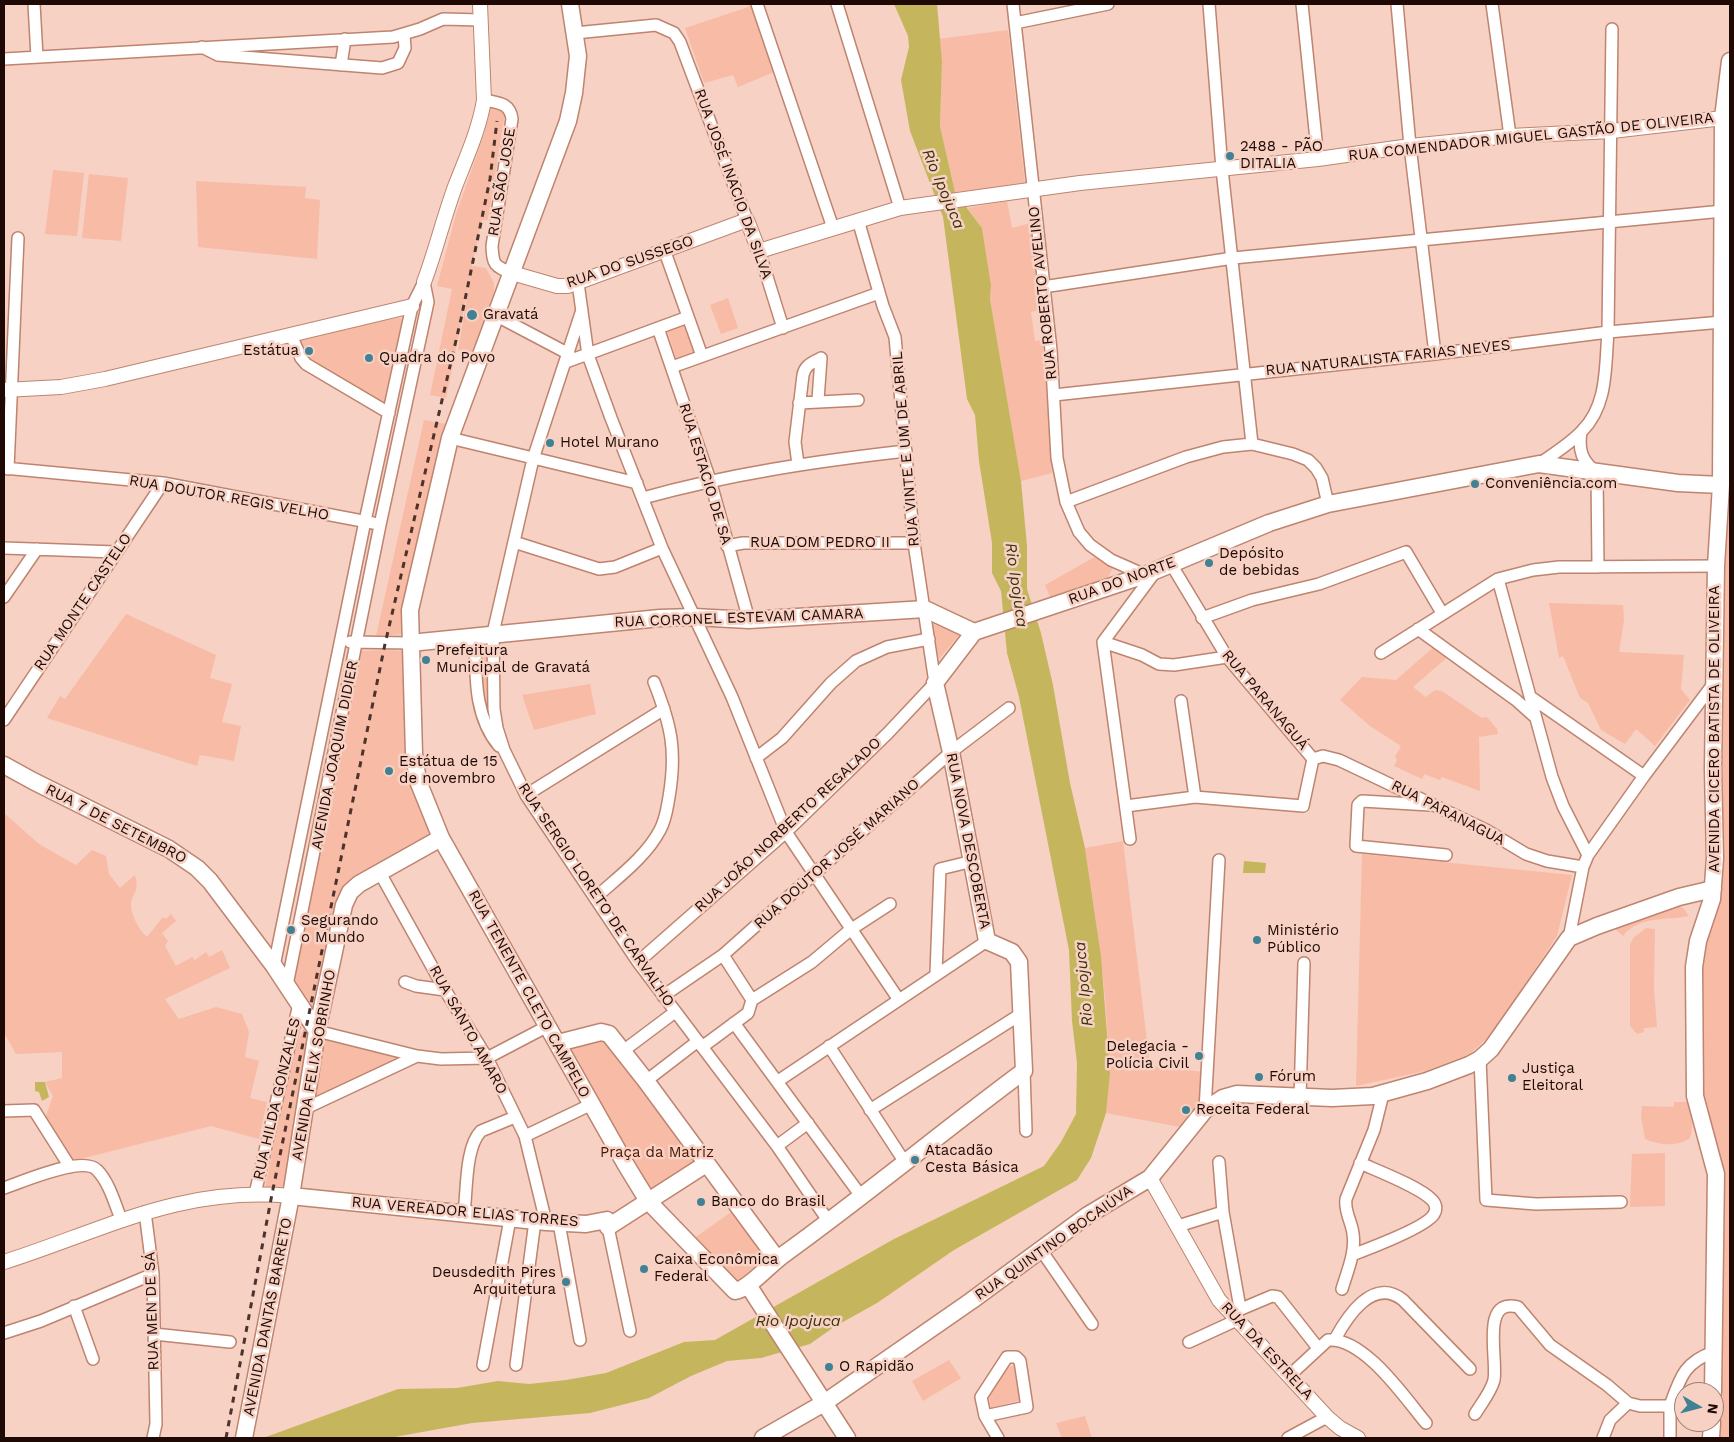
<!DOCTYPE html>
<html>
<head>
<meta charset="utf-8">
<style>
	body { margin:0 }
	#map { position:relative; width:1734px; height:1442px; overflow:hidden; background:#f7d1c3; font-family:"Work Sans",sans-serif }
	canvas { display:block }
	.frame { position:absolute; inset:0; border:5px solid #1e0904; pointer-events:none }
	.north { position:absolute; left:1674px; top:1382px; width:50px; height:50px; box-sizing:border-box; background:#f7d1c3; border:1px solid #a08177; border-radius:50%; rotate:98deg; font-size:14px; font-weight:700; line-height:20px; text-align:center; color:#1e0904 }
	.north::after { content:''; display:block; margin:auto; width:18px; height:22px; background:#418194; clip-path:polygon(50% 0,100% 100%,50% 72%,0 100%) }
</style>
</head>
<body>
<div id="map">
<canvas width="1734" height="1442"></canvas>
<div class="frame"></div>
<div class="north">N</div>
</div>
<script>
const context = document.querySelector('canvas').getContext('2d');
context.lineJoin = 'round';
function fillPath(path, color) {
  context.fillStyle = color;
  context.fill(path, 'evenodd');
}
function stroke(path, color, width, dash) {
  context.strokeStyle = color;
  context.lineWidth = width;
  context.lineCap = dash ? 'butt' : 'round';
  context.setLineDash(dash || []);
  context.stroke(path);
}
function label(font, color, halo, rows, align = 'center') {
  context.font = font + ' "Work Sans",sans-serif';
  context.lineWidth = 5;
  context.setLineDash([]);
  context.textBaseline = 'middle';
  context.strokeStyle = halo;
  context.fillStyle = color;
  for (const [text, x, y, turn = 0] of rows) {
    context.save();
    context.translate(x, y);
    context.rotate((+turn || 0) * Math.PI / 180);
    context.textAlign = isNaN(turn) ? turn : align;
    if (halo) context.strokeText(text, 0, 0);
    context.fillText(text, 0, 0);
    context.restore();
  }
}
fillPath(new Path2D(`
	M 751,6 L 774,72 L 738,87 L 733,75 L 704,83 L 685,28 Z
	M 1008,30 L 1025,184 L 955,192 L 940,125 L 942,62 L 938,39 Z
	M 489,106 L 496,106 L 505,113 L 488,220 L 482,220 L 472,266 L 486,268 L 494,283 L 494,293 L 473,351 L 468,353 L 458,350 L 472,269 L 446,398 L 430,395 L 452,289 L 437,286 L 456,214 L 484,135 Z
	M 53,170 L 84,173 L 77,236 L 45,234 Z
	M 89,174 L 128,178 L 121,241 L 82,238 Z
	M 196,181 L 306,187 L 305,198 L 320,200 L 317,259 L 198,247 Z
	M 1007,201 L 1012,228 L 1031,223 L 1039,310 L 1031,312 L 1035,341 L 1043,340 L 1052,473 L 1021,481 L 990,299 L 991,285 L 982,228 L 968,208 Z
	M 728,298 L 738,328 L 721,334 L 710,305 Z
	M 398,318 L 404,319 L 388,404 L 385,405 L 312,364 L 298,344 L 299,339 Z
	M 687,323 L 698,353 L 677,361 L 667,330 Z
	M 424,420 L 446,424 L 403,634 L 376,636 Z
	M 1726,499 L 1730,520 L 1730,1438 L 1720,1438 L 1724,1192 L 1723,1168 L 1708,1122 L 1701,1088 L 1702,962 L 1705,939 L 1718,906 L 1722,854 L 1721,651 Z
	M 1100,554 L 1106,558 L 1113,568 L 1107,579 L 1051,599 L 1045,585 Z
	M 1549,603 L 1623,605 L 1624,620 L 1619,652 L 1684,655 L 1681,689 L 1690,700 L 1655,746 L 1636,729 L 1625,744 L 1601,730 L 1588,703 L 1580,698 L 1563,656 L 1559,658 Z
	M 126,614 L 216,655 L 210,678 L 232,684 L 222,722 L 241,726 L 234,761 L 200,755 L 197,766 L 47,718 L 60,696 L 65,699 Z
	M 932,624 L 961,633 L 939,659 Z
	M 482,646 L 487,651 L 488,708 L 484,710 L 479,648 Z
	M 1435,646 L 1450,655 L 1413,687 L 1426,697 L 1435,690 L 1442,691 L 1482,718 L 1487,717 L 1497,729 L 1498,734 L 1479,737 L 1480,791 L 1442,777 L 1440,780 L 1424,774 L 1422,779 L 1394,766 L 1397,760 L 1395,757 L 1401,746 L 1370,726 L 1340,700 L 1362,677 L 1396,680 Z
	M 384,650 L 404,651 L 432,838 L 357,878 L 315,1007 L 307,1006 L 292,977 L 358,651 Z
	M 590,684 L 596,714 L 534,730 L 522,695 Z
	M 4,813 L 39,844 L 76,865 L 92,850 L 106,856 L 109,874 L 120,888 L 135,875 C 140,895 131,892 131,906 C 132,917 139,930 147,937 L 163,917 L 166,919 L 171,914 L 176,921 L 162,933 L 168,941 L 165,946 L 176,966 L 192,957 L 195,960 L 206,952 L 209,957 L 222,950 L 230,968 L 165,999 L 179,1019 L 216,1007 L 242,1014 L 249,1032 L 245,1057 L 259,1061 L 250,1098 L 267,1102 L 259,1139 L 211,1126 L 72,1161 L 45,1119 L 53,1096 L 45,1082 L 62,1078 L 62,1052 L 16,1054 L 4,1033 Z
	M 1123,841 L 1150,1066 L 1204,1072 L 1200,1107 L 1180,1127 L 1106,1113 C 1114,1025 1098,935 1085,848 Z
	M 1362,854 L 1572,875 L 1557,936 L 1493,1033 L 1470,1054 L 1425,1071 L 1356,1086 Z
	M 1678,906 L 1683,908 L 1689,916 C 1665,921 1640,915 1623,936 L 1614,928 Z
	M 1646,928 L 1655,929 L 1654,988 L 1657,1027 L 1644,1028 L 1644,1032 L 1637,1034 L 1630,1026 L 1630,945 L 1633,938 Z
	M 307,1025 L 310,1026 L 287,1189 L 265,1188 L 275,1140 L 273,1134 C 277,1116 296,1033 307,1025 Z
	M 322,1036 L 406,1058 L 311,1102 Z
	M 604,1039 L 698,1162 L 650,1193 L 566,1046 Z
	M 1674,1102 L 1687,1102 C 1691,1113 1695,1129 1689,1139 C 1675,1147 1659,1145 1645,1139 L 1641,1117 L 1642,1106 L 1674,1107 Z
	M 1665,1153 L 1665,1206 L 1630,1207 L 1632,1154 Z
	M 734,1210 L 770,1258 L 736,1286 L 693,1239 Z
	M 949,1360 L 961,1378 L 923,1401 L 912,1381 Z
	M 1016,1365 L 1021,1400 L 991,1408 L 988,1392 L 1004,1368 Z
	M 1085,1416 L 1092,1438 L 1062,1438 L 1056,1423 Z`), '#f8bba6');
fillPath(new Path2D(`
	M 894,4 L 937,4 L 942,62 L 940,126 L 955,192 L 982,228 L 991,285 L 990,299 L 1021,481 L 1027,546 L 1027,589 L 1041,633 L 1053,685 L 1070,783 L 1085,848 L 1101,956 L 1110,1073 L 1106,1113 L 1091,1158 L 1077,1180 L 954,1250 L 877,1303 L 834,1327 L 810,1344 L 761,1358 L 727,1361 L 691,1376 L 649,1398 L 590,1413 L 472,1423 L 389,1438 L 263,1438 L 398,1389 L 457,1388 L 498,1381 L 529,1384 L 566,1380 L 606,1373 L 684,1342 L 715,1340 L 894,1239 L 1044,1166 L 1061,1142 L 1076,1114 L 1077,1063 L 1072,1021 L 1069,950 L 1019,697 L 1007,653 L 1001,591 L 992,573 L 992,543 L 979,461 L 975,415 L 967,399 L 943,217 L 910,131 L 901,80 L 909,47 L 908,36 Z
	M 1244,861 L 1266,863 L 1265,873 L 1243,873 Z
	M 35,1082 L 45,1082 L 49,1097 L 42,1101 L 39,1092 L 35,1091 Z`), '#c5b65e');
const minor = new Path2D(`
	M 34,4 L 37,57
	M 757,4 L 833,228
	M 837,4 L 900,208
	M 1013,4 L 1051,350 L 1057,458 L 1066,502 L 1079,532 L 1090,545 L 1111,560 L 1145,575
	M 1209,4 L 1222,169 L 1252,444
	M 1302,4 L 1318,159
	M 1397,4 L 1410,146 L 1435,354
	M 1492,4 L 1510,136
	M 1015,23 L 1108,4
	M 575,33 L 656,25 L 674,33 L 680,42 L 747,220
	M 202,47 L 218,55 L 382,68 L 398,63 L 405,48 L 404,35
	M 4,59 L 393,37 L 420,29 L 443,19 L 481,20
	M 341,65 L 345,39
	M 484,100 C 499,103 510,103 512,119 L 492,246 C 493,265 494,266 512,273
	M 759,251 L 783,328
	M 665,252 L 702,356
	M 578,283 L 588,355 L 611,418 L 662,548 L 732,697 L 786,832 L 899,1000
	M 1043,287 L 1233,258 L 1723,211
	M 582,310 L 533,459 L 493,633 L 494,709 L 497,728 L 504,750 L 526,795 L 638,962 L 777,1146 L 829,1222
	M 495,315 L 569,354
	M 658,328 L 710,480 L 749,620
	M 291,335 L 301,358 L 306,364 L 389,413
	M 566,362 L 688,317
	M 672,367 L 879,293
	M 1054,395 L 1435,354 L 1608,332 L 1722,322
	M 818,400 L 821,358
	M 799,403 L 858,400
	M 1581,432 C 1578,451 1582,461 1597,473 L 1598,567
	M 450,438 L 637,483
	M 798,464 L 795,442 L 803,375 C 805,365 812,363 821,358
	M 1539,464 C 1553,454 1570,444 1582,431 C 1608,405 1605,367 1608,332 L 1612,29
	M 4,468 L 163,483 L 373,523
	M 8,469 L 18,238
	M 643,498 C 729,474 817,461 906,451
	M 1066,502 L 1186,457 L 1223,447 L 1252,444 L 1293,454 L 1308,460 L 1316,468 L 1322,478 L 1328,504
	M 514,542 L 599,569 L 615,567 L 662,548
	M 727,546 L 743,543 L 914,543
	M 4,548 L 116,552
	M 1171,564 L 1227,657 L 1313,759
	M 1498,579 L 1552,777 L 1563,806 L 1588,855
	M 4,597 L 37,549
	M 1202,618 L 1252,600 L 1319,584 L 1406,552 L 1442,613
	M 1418,629 L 1516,700 L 1535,717
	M 475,635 C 476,674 473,715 499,746
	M 350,642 L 410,643
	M 1103,642 L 1142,655 L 1159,664 L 1174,665 L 1227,657
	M 1381,653 L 1498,579 L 1533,570 L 1559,567 L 1716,566
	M 1532,698 L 1644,776
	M 1181,701 L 1195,797
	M 4,720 L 163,483
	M 756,758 L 782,738 L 831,683 L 856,661 L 887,647 L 929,639
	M 1313,759 L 1323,756 L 1339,760 L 1486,830 L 1526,854 L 1547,861 L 1583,867
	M 526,795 L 664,709
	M 1430,805 L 1362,801 L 1358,805 L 1356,846 L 1446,855
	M 1126,806 L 1195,797 L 1303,806 L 1313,759
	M 1130,839 L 1103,642 L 1155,572
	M 380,873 L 445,990 L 487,1058 L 525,1136 L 546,1222
	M 595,898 C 617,878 646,857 660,830 C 666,819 667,808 669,797 C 677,750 671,725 654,682
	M 1569,938 L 1583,867 L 1588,855 L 1644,776 L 1714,683
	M 638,962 L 786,832 L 888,733 L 935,683 L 914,543 L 895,337 L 883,306 L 858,220
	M 274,966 L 365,521 L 412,306 L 424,282
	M 936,973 L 940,869 L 973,861
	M 405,982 L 416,986 L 445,990
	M 287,985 L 380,525 L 428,302 L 424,282
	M 663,996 L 723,955 L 951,752 L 1009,708
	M 752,1000 L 812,962 L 850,930 L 890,904
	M 734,1023 L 861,1196
	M 317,1031 L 417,1056 L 441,1059 L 487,1058 L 548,1026
	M 829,1046 L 904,1161
	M 702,1047 L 748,1013 L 752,1000 L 723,955
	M 623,1051 L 675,1012
	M 1480,1059 L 1486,1200 L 1536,1204 L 1621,1202
	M 1024,1071 L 1026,1131
	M 646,1081 L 698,1041
	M 778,1081 L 987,941
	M 1300,1097 L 1304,963
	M 304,1109 L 417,1056
	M 870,1110 L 1021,1014
	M 1205,1110 L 1219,860
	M 4,1111 L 34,1110 L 70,1167
	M 525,1136 L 592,1104
	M 777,1146 L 808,1123
	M 1219,1162 L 1223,1212 L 1240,1308
	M 4,1188 C 22,1182 83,1155 97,1170 C 109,1182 115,1204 121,1219
	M 255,1194 L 299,1004
	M 145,1212 L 153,1274 L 156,1424 L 153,1438
	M 464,1213 C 467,1191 465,1147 481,1131 L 515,1117
	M 559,1223 L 580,1340
	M 1178,1226 L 1223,1212
	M 608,1227 L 630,1331
	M 1041,1250 L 1092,1324
	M 1352,1255 C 1368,1249 1427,1227 1434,1214 C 1437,1209 1436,1204 1432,1200 C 1420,1187 1378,1171 1360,1163
	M 1342,1289 C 1347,1272 1356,1252 1353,1234 C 1352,1222 1344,1212 1346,1199 L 1374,1130 L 1383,1094
	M 74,1306 L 93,1359
	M 1234,1312 L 1272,1296 L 1278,1297 L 1318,1348
	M 4,1333 L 41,1321 L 153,1274
	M 154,1334 L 230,1342
	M 1335,1339 C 1347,1317 1373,1276 1403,1300 L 1470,1369
	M 1189,1342 L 1237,1320
	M 483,1365 L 510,1219
	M 516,1365 L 535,1221
	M 1289,1376 L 1328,1340 C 1364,1337 1405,1398 1426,1423
	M 1475,1414 C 1481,1404 1491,1392 1494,1380 C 1498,1359 1480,1297 1518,1307 L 1550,1345 L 1607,1385 L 1628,1403 L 1640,1406 L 1670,1406 C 1680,1378 1684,1362 1714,1352
	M 985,1416 L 1027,1407 L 1020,1361 L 1016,1357 L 1007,1357 L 981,1397 L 985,1416 L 998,1438
	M 1288,1438 L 1327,1417
	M 1603,1438 L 1610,1420 L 1628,1403
	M 1670,1438 L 1670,1406`);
const tertiary = new Path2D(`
	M 512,273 L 557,286 L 568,286 L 747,220 L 759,251 L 900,208 L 1080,183 L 1318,159 L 1410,146 L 1510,136 L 1612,131 L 1723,118
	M 424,282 C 436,250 444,216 456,184 C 467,156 479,130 484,100 L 480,4
	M 4,390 L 61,387 L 105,379 L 412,306
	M 1150,1178 L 1219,1300 L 1327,1417 L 1340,1428 L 1358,1438
	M 4,1262 C 104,1230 181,1186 291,1196`);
const secondary = new Path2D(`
	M 570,4 L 578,56 L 574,93 L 568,121 L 450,438 L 410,610 L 414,754 L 418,781 L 441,838 L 626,1165 L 648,1201 L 735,1291 C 748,1290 771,1263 783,1255 C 865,1196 943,1131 1024,1071 L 1019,962 L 1012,952 L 987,941 L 951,752 L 935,683 L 974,632 L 1145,575 L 1269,523 L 1328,504 L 1539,464 L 1678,483 L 1721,485
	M 410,643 L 660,618 L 694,617 L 749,620 L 925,609 L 974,632
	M 4,765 L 33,781 L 169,849 L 197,868 L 210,881 L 274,966 L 317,1031
	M 558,1043 L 601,1032 L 609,1034 L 646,1081 L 777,1259
	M 291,1196 L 546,1222 L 586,1224 L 607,1220 L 608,1227 L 706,1164
	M 748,1285 L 847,1438
	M 1713,1392 L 1716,1174 L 1695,1096 L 1694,967 L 1698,941 L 1712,899 L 1715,858 L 1713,769 L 1716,566 L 1721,485 L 1723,118 L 1730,61
	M 244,1438 L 291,1196 L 317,1031 L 344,905 L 350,892 L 359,884 L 441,838
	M 763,1438 L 824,1403 L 971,1301 L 1088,1215 L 1150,1178 L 1205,1110 L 1223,1098 L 1237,1094 L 1332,1098 L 1373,1096 L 1427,1081 L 1469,1065 L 1480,1059 L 1491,1049 L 1569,938 L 1597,926 L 1679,897 L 1713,889
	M 1711,1438 L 1712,1422`);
stroke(minor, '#be846f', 14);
stroke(tertiary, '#be846f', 16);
stroke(secondary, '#be846f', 19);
stroke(minor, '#fff', 11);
stroke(tertiary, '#fff', 14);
stroke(secondary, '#fff', 16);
stroke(new Path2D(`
	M 226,1438 L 272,1194 L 385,644 L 461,319 L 490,179 L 497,121`), '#4c332c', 3, [6, 6]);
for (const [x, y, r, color] of [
	[1230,156,5,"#418194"],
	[472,315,6,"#418194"],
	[309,351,5,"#418194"],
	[369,358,5,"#418194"],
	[550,443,5,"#418194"],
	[1475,484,5,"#418194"],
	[1209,563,5,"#418194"],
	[426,660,5,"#418194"],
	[389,771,5,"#418194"],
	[291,930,5,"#418194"],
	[1257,940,5,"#418194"],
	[1199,1056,5,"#418194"],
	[1259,1077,5,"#418194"],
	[1512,1078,5,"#418194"],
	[1186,1110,5,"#418194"],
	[915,1160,5,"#418194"],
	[701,1202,5,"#418194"],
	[644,1269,5,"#418194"],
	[566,1282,5,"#418194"],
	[829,1367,5,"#418194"]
]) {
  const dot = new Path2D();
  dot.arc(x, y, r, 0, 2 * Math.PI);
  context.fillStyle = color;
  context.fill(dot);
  stroke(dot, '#f7d1c3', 2);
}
label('15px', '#1e0904', '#f7d1c3', [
	["RUA COMENDADOR MIGUEL GASTÃO DE OLIVEIRA",1531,137,-6],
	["RUA SÃO JOSE",502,182,-81],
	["RUA JOSÉ INACIO DA SILVA",733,184,70],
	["RUA DO SUSSEGO",630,262,-19],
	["RUA ROBERTO AVELINO",1043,293,-96],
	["RUA NATURALISTA FARIAS NEVES",1388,358,-6],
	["RUA VINTE E UM DE ABRIL",906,449,-95],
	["RUA ESTACIO DE SA",705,474,73],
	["RUA DOUTOR REGIS VELHO",229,498,10],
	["RUA DOM PEDRO II",820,543],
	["RUA DO NORTE",1122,581,-20],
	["RUA MONTE CASTELO",83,602,-56],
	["RUA CORONEL ESTEVAM CAMARA",739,618,-2],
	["RUA PARANAGUÁ",1265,700,50],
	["AVENIDA CICERO BATISTA DE OLIVEIRA",1715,729,-90],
	["AVENIDA JOAQUIM DIDIER",335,755,-79],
	["RUA PARANAGUA",1448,813,27],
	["RUA 7 DE SETEMBRO",116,824,27],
	["RUA JOÃO NORBERTO REGALADO",788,825,-43],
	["RUA NOVA DESCOBERTA",968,841,79],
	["RUA DOUTOR JOSÉ MARIANO",837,854,-42],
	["RUA SERGIO LORETO DE CARVALHO",596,895,56],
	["RUA TENENTE CLETO CAMPELO",529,994,61],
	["RUA SANTO AMARO",468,1030,61],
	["AVENIDA FELIX SOBRINHO",314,1065,-80],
	["RUA HILDA GONZALES",277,1099,-77],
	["RUA VEREADOR ELIAS TORRES",465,1212,5],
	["RUA QUINTINO BOCAIÚVA",1054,1243,-35],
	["RUA MEN DE SÁ",152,1311,-92],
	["AVENIDA DANTAS BARRETO",268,1317,-79],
	["RUA DA ESTRELA",1267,1351,47]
]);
label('15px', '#1e0904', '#f7d1c3', [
	["2488 - PÃO",1240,147],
	["DITALIA",1240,164],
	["Gravatá",483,315],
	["Estátua",299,351,"right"],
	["Quadra do Povo",379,358],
	["Hotel Murano",560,443],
	["Conveniência.com",1485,484],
	["Depósito",1219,554],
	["de bebidas",1219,571],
	["Prefeitura",436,651],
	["Municipal de Gravatá",436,668],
	["Estátua de 15",399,762],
	["de novembro",399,779],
	["Segurando",301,921],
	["o Mundo",301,938],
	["Ministério",1267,931],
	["Público",1267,948],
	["Delegacia -",1189,1047,"right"],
	["Polícia Civil",1189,1064,"right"],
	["Justiça",1522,1069],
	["Eleitoral",1522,1086],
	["Fórum",1269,1077],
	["Receita Federal",1196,1110],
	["Atacadão",925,1151],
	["Cesta Básica",925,1168],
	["Banco do Brasil",711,1202],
	["Caixa Econômica",654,1260],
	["Federal",654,1277],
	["Deusdedith Pires",556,1273,"right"],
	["Arquitetura",556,1290,"right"],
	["O Rapidão",839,1367]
], 'left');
label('15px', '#4a1602', '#f7d1c3', [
	["Praça da Matriz",657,1153]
]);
label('italic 16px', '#39330c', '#f7d1c3', [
	["Rio Ipojuca",943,189,67],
	["Rio Ipojuca",1016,585,82],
	["Rio Ipojuca",1084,984,-95],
	["Rio Ipojuca",798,1321]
]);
</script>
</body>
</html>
